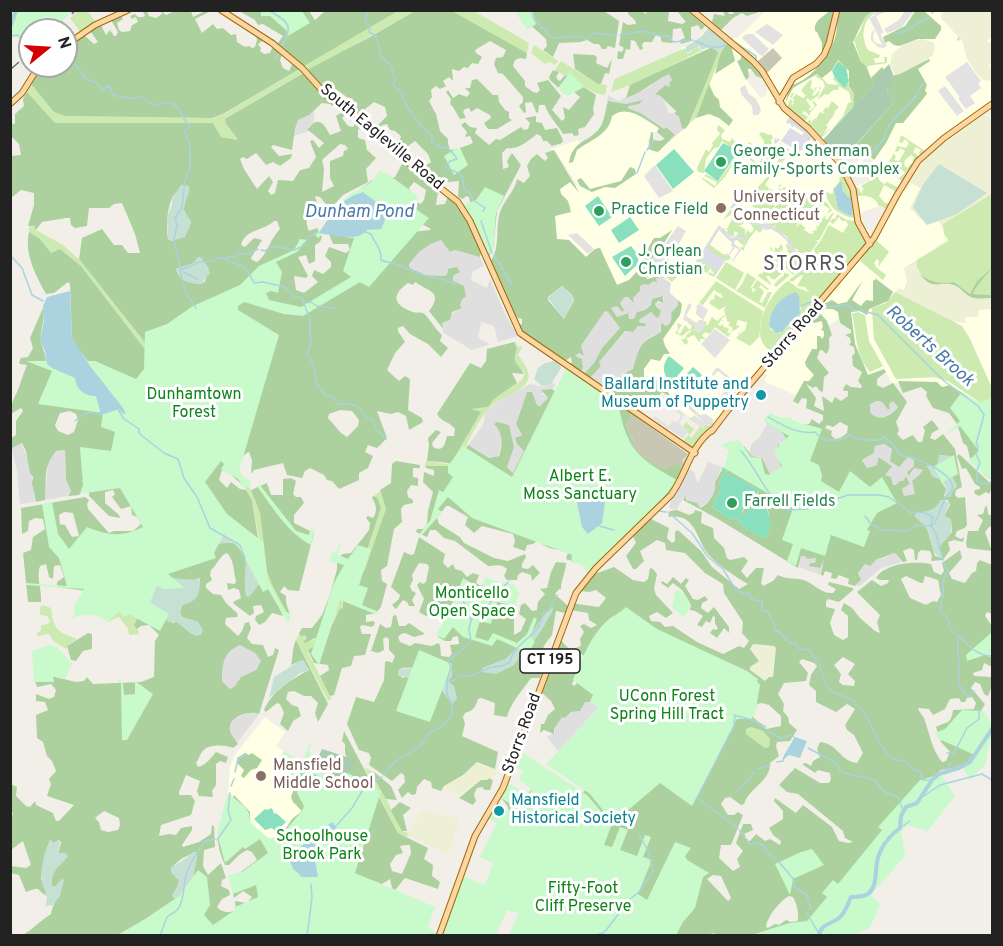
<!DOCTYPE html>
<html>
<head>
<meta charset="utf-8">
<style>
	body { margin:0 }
	#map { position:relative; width:1003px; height:946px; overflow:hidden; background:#f2efe9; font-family:Overpass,sans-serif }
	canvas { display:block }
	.frame { position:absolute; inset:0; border:12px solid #222; pointer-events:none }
	.north { position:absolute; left:18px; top:18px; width:60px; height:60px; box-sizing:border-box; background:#fff; border:2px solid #a7a7a7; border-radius:50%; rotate:72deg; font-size:16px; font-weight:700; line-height:24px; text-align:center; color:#222 }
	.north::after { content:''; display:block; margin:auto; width:21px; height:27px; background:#d40000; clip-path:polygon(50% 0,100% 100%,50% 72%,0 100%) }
</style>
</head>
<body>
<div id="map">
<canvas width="1003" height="946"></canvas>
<div class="frame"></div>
<div class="north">N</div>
</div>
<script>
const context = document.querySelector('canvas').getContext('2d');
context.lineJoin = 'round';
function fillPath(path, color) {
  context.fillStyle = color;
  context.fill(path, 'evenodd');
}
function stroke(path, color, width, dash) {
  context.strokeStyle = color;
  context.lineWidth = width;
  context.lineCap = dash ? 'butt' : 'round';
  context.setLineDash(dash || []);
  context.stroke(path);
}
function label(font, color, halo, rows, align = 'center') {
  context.font = font + ' Overpass,sans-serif';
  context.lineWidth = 6;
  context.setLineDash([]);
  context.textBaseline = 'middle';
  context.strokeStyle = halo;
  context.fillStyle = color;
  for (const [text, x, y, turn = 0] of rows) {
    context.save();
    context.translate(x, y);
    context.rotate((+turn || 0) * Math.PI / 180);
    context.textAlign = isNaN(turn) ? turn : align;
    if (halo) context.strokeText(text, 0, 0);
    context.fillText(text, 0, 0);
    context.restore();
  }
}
fillPath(new Path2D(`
	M 669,74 L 673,80 L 669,83 L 670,87 L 665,85 L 655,93 L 664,100 L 669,114 L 675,112 L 678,117 L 684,129 L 675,136 L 666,127 L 664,129 L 628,108 L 628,106 L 642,100 L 626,104 L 607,102 L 608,95 L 618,101 L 626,97 L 633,96 L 651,86 L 654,80 Z
	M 315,109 L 313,125 L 307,129 L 309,131 L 294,136 L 297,120 L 309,115 Z
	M 441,240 L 448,250 L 452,252 L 455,250 L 480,257 L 484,266 L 473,271 L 471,280 L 487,288 L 490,279 L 505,314 L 518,336 L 498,342 L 494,326 L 481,322 L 478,338 L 490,344 L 472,350 L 442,332 L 445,328 L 442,323 L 450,320 L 451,315 L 459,308 L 462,299 L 466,297 L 462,286 L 453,281 L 453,276 L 460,273 L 453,269 L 448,269 L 447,274 L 444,276 L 426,275 L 409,267 L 417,253 L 427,245 Z
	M 660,277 L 671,283 L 670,293 L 678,300 L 678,305 L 671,313 L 672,318 L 671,322 L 666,326 L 660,324 L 661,332 L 652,336 L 638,350 L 633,369 L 622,373 L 613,382 L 609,393 L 589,379 L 590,376 L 601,366 L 599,362 L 625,332 L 633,332 L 638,326 L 646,326 L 643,323 L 640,323 L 639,320 L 651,312 L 657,318 L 661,309 L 657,308 L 656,303 L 663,303 L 664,297 L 652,299 L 651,305 L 645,310 L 637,312 L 635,319 L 629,319 L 627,313 L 617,317 L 612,311 L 612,306 L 618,306 L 620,311 L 623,307 L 620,303 L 625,297 L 628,297 L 631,299 L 633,298 L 640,291 L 640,286 L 645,284 L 648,285 Z
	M 605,311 L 608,312 L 620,328 L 602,348 L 594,363 L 584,374 L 581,371 L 583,368 L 582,359 L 575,356 L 579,353 L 584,356 L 581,347 Z
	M 552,382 L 556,385 L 552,389 L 541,393 L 548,398 L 542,405 L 536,405 L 532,392 L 527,392 L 516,424 L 522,434 L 515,438 L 517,444 L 524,451 L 514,473 L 507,467 L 514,447 L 508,424 L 494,423 L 499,430 L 502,440 L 498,456 L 489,458 L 468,445 L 483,425 L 486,412 L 499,401 L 530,384 L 543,387 Z
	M 893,401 L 898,407 L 888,415 L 881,418 L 874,417 L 870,412 L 870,404 L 873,402 L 882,402 L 888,410 L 890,408 L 889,404 Z
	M 767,424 L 781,431 L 786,437 L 786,440 L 778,444 L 775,453 L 781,467 L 770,474 L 761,457 L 752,456 L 749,453 L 752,443 L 759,438 Z
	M 21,443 L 30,463 L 35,502 L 20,504 L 17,470 L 11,447 Z
	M 883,444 L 892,449 L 891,458 L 906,459 L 910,457 L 914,460 L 914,466 L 908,471 L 910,476 L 914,468 L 923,470 L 919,475 L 912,481 L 915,494 L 904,496 L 902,489 L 910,484 L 908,479 L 904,478 L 904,480 L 896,485 L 893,485 L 891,477 L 885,475 L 891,465 L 886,462 L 877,457 L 877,465 L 867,468 L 865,466 L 863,460 L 874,453 L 875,446 Z
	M 65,450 L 66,480 L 71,492 L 67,494 L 68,496 L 45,500 L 48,461 L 56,451 Z
	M 708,462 L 722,467 L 715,482 L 717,486 L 712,498 L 700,508 L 697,503 L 686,500 L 687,496 L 684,497 L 676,510 L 669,508 L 672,498 L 688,468 L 694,472 L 698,483 Z
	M 894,552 L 902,562 L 881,568 L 860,586 L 856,586 L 861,580 L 858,573 L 865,564 L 869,566 L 877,559 L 883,559 Z
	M 801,556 L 805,556 L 807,559 L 816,558 L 815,563 L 810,563 L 812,567 L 820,568 L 823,560 L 825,560 L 821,575 L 799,567 Z
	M 240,645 L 255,653 L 261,661 L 256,670 L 241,677 L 237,684 L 230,689 L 221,680 L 222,664 L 231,649 Z
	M 588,701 L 599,707 L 558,751 L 547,737 L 555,732 L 554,729 L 562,716 L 566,718 L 571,712 L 580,711 L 584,702 Z
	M 253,711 L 259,714 L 238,742 L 230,732 L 230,724 L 236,718 Z`), '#e0dfdf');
fillPath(new Path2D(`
	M 765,11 L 992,11 L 992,38 L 991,40 L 992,43 L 992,100 L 981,111 L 992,119 L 992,398 L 981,403 L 952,387 L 947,393 L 934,382 L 892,383 L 885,370 L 868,375 L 855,344 L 851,313 L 852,311 L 860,311 L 867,315 L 869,309 L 888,301 L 893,291 L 876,278 L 873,281 L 873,301 L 865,301 L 861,306 L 852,300 L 863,280 L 847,302 L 838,304 L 835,302 L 824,304 L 827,309 L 833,309 L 838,312 L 839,319 L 828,326 L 822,315 L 815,313 L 810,319 L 814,323 L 821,321 L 824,337 L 822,339 L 817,336 L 817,349 L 813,349 L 806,362 L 814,375 L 809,381 L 804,381 L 796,395 L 767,383 L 764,380 L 767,375 L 760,370 L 711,428 L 703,428 L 666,398 L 667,396 L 662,392 L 668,395 L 664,384 L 655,378 L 644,376 L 644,369 L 651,359 L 660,361 L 664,354 L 670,354 L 665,346 L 663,337 L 682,312 L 681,302 L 670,293 L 671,283 L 664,277 L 658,273 L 652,278 L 647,279 L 644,275 L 650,261 L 661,248 L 672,230 L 660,238 L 654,238 L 644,255 L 644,264 L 629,280 L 617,285 L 612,278 L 600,248 L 595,249 L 586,257 L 569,240 L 557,239 L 555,216 L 571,212 L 568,201 L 561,194 L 560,189 L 570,182 L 576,189 L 576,183 L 556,152 L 551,149 L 579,140 L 579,144 L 569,161 L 569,163 L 573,162 L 577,150 L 606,130 L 610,124 L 612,116 L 620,111 L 633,112 L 659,128 L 657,132 L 651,132 L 648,141 L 651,151 L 658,152 L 684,129 L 681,47 L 688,46 L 698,39 L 707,28 L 725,42 L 736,38 L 744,32 ZM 754,68 L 762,76 L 768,90 L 766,92 L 767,94 L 761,98 L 743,75 ZM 874,84 L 901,95 L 860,140 L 868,153 L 848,169 L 823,140 ZM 869,156 L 876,168 L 874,169 L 879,176 L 855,187 L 848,172 ZM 879,206 L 886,209 L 872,236 L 863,223 L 860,213 Z
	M 265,717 L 285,732 L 276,746 L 284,751 L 275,765 L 300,780 L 303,809 L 282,834 L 270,839 L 265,837 L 251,822 L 249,814 L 236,798 L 228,793 L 230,767 L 234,756 Z`), '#ffffe5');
fillPath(new Path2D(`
	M 773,48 L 782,58 L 766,74 L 757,62 Z
	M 632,414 L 688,454 L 683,460 L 682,465 L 663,469 L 649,463 L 642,455 L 635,458 L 632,450 L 633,440 L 626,427 L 628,419 Z`), '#c7c7b4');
fillPath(new Path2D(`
	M 946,10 L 992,11 L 992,36 L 987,41 L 991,43 L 992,47 L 992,60 L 988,67 L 992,66 L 992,81 L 983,80 L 974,70 L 966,57 L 963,42 L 941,18 L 941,14 Z
	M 922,39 L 934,43 L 935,49 L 932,56 L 915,68 L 900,74 L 894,74 L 890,65 L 892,54 L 905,43 Z
	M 984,114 L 992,119 L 992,309 L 979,310 L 978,317 L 965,317 L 966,323 L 954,322 L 953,325 L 962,326 L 970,339 L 992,389 L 992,398 L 981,403 L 948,381 L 934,377 L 896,379 L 874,339 L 872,308 L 886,303 L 899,288 L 904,290 L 907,281 L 904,268 L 948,240 L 939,221 L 927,225 L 910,208 L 920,188 L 911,183 L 906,191 L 903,189 L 920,162 L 932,151 Z
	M 753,644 L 776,647 L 773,677 L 769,677 L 765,681 L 759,678 L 750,668 L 759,660 L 750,649 Z
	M 477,762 L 495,769 L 497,771 L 493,778 L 487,780 L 481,780 L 459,795 L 445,789 L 444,786 L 463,775 Z
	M 421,810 L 458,818 L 458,826 L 448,855 L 407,835 Z`), '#eef0d5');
fillPath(new Path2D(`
	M 78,11 L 88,11 L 96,23 L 81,33 L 70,18 Z
	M 398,11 L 415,11 L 308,71 L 303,66 Z
	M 452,11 L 474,11 L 529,43 L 527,54 Z
	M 872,11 L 875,13 C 863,20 860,36 868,50 L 880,55 L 879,58 L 874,58 L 875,63 L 885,62 L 884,57 L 887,57 L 887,63 L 868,66 L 867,71 L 866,66 L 861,62 L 854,40 L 860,31 L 865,16 Z
	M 534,45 L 558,61 L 555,65 L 550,62 L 545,64 L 531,53 Z
	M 698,46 L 700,50 L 703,50 L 636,83 L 611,92 L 614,80 L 617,78 L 685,48 L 687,54 Z
	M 724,48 L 696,118 L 690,123 L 717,51 Z
	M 561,61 L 598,84 L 607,85 L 605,95 L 595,93 L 555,70 Z
	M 301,68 L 304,72 L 225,119 L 226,124 L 237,138 L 237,140 L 221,137 L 213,123 L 55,123 L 26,91 L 31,84 L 54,112 L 65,116 L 213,118 L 224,114 Z
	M 818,74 L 828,84 L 839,85 L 833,79 L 834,77 L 845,87 L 844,79 L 848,76 L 849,87 L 854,94 L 853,108 L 823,141 L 843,116 L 848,103 L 853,101 L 851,101 L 849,92 L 839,86 L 838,90 L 833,90 L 828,95 L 825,94 L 817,100 L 825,86 L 823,81 L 815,76 L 805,82 Z
	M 816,77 L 811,80 L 812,82 L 810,89 L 812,88 L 813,91 L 815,89 L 814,88 L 817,87 L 812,95 L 814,96 L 820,90 L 819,86 L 821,88 L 818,96 L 810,101 L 808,98 L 806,100 L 811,107 L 809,109 L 810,111 L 815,106 L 812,102 L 814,101 L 817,105 L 810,113 L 810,116 L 805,111 L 802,113 L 808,117 L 804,122 L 787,108 L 790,99 L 793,101 L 791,104 L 793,105 L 794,99 L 790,97 L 792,93 L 794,93 L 792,97 L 793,98 L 796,94 L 803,98 L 806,96 L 801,90 L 809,81 Z
	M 832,101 L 839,107 L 834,112 L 835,113 L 826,126 L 828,127 L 823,134 L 831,128 L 820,139 L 817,132 L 814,133 L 813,126 L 811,128 L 806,124 L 809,120 L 811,120 L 810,124 L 815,118 L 816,119 L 820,112 L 824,114 L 823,111 L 826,107 L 828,108 Z
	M 718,125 L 725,130 L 721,135 L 722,139 L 730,142 L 732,138 L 736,143 L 736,148 L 739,144 L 739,149 L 745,152 L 749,142 L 752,144 L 752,147 L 746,154 L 756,162 L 755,164 L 744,154 L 738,155 L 725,177 L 714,188 L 702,179 L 703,178 L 715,186 L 717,182 L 704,176 L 706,174 L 719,181 L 737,155 L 732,148 L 722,141 L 719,147 L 714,148 L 706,159 L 704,173 L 698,172 L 697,168 L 706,149 L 709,152 L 713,145 L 712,143 L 720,134 L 717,129 Z
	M 762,132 L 769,135 L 771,134 L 773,138 L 771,140 L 772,145 L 787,155 L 782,163 L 777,163 L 780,157 L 779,153 L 769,148 L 771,150 L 767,152 L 770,157 L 767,159 L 765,166 L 769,170 L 768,172 L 758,165 L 763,156 L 768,154 L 765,153 L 764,141 L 759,134 Z
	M 901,135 L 925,151 L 922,155 L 919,153 L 921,150 L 916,147 L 913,152 L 920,157 L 915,164 L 912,162 L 914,157 L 911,155 L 905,160 L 904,165 L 907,168 L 911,163 L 913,165 L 902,182 L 899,178 L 905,173 L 901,169 L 897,173 L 900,175 L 898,178 L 885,170 L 887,167 L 894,171 L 896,167 L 891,164 L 890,167 L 887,165 L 894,153 L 896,157 L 894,160 L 899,161 L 905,151 L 900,148 L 899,151 L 895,152 L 897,146 L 906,148 L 909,143 L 905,139 L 902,143 L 899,142 Z
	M 841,170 L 853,193 L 856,216 L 854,218 C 840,216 826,206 826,191 L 830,194 L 833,193 L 833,189 L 840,181 L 839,179 L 843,174 L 838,172 ZM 840,183 L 842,183 L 843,191 L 848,197 L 851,197 L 853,215 L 850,216 L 838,209 L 834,190 Z
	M 768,176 L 770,177 L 765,185 L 769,188 L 768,190 L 771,189 L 775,192 L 778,191 L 779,188 L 782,190 L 784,187 L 782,185 L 778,188 L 780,184 L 786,188 L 772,210 L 778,204 L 780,198 L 782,198 L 782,203 L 786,204 L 787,199 L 790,201 L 785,209 L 788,206 L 791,210 L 789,209 L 786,214 L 791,218 L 795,216 L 793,218 L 794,220 L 797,215 L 794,214 L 795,208 L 789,204 L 797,195 L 807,197 L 818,197 L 818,203 L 809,209 L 809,213 L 807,211 L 802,217 L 801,215 L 796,227 L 798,226 L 798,222 L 799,225 L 801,224 L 806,229 L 803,229 L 810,234 L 814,233 L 812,231 L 817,230 L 816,225 L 818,227 L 820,224 L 816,220 L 812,222 L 813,219 L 812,217 L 812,212 L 814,213 L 817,210 L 816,209 L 820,205 L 822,199 L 827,203 L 832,211 L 827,213 L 830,209 L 822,204 L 816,213 L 823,218 L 827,215 L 825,218 L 827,220 L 832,213 L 834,213 L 819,240 L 816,240 L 818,242 L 808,256 L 797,251 L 798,249 L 794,249 L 786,236 L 774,228 L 776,224 L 772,228 L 770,227 L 769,223 L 772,224 L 774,221 L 776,224 L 778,220 L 775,219 L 780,214 L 774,211 L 772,213 L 771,211 L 764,217 L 765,213 L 752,206 L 756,202 L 756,199 L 754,200 L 751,198 L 759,195 L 758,187 Z
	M 878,176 L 879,180 L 884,184 L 887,182 L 899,188 L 897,192 L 884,185 L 879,196 L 885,203 L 890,203 L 887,209 L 878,205 C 875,196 866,195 857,196 L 854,189 L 858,187 L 860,192 L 863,193 L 862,190 L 864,189 L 861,186 Z
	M 992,194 L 992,268 L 977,281 L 970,294 L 954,282 C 938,285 924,282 917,267 L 917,260 L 949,241 L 944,234 L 943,224 Z
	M 738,209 L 749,220 L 745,220 L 742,225 L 738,225 L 745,229 L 745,236 L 747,230 L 751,233 L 754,229 L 750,223 L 761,226 L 763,229 L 760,233 L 756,230 C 751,237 744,243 744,251 L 735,245 L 741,248 L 744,246 L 737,240 L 734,241 L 738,233 L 734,231 L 734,236 L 732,237 L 727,234 L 728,230 L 725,229 L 724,232 L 720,228 L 727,229 L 732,219 L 735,222 L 739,223 L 743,215 L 739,213 L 738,216 L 733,213 L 723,220 L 730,210 Z
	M 837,214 L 847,220 L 856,221 L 867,243 L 775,353 L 772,353 C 768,349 764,346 762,342 C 754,321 772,291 788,281 L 798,288 L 809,292 L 805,287 L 797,286 L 803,276 L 801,275 L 792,282 L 789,280 L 799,272 L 812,252 L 815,252 L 814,249 C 821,242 825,232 829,225 L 843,233 L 848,225 L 846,221 L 842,221 L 839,217 L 833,224 L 830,222 L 832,219 L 835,219 ZM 779,302 L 801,306 C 800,317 790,326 780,333 L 771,330 L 769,321 Z
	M 34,226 L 36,230 L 63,245 L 81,261 L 208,422 L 251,490 L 260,513 L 266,563 L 273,587 L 290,618 L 288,622 L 267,585 L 252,500 L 223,451 L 81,266 L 60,249 L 51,253 L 49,251 L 39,238 L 29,232 L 29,227 Z
	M 883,227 L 876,240 L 889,252 L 878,267 L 879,261 L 877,259 L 874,263 L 877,268 L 886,275 L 883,280 L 860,261 Z
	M 709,244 L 724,255 L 730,256 L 731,259 L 721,262 L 722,265 L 714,277 L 708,274 L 709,272 L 713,274 L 714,273 L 711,270 L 711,267 L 707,273 L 702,270 L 706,263 L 703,265 L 699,263 L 698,265 L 702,267 L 701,269 L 694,264 Z
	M 781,244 L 783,248 L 782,251 L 779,250 L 781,252 L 779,257 L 782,259 L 788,250 L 785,244 L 789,245 L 790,249 L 801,256 L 802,264 L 793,275 L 784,266 L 764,254 L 767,252 L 775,257 L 777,254 L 770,249 L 772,246 L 772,249 L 775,252 L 775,247 L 778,249 Z
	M 763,255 L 771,261 L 770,265 L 779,264 L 785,273 L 790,275 L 776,287 L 774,284 L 784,275 L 783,270 L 777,266 L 776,270 L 782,273 L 774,280 L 774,278 L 773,280 L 769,276 L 766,276 L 772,286 L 758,276 L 760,273 L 762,274 L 769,263 Z
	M 669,257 L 668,268 L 672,272 L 689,265 L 672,282 L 658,270 Z
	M 726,262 L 744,273 L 735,290 L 716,278 Z
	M 992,269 L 992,296 L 973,294 L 977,286 Z
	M 747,273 L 756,279 L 751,287 L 753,293 L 756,289 L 752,288 L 757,280 L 769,289 L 767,290 L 761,285 L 759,287 L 764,291 L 762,292 L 764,292 L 759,302 L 762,303 L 768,292 L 772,292 L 765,308 L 736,291 L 742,284 Z
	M 716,281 L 763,311 L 759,337 L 750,346 L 736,338 L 745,330 L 747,323 L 746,321 L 744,325 L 745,322 L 738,320 L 736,325 L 740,326 L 734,331 L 738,334 L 741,331 L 739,335 L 733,330 L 728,337 L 715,327 L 710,334 L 705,332 L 702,336 L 706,339 L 700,339 L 700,343 L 694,335 L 687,338 L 688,343 L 685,345 L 681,339 L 685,339 L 687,334 L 693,330 L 688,331 L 682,336 L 675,333 L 678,329 L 677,323 L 682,325 L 677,332 L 680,334 L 685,325 L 690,330 L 692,326 L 687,322 L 689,321 L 696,325 L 694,331 L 702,320 L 706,322 L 707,326 L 712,317 L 717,321 L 724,315 L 725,316 L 721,319 L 726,323 L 721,320 L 718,325 L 721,326 L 722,324 L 725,328 L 726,327 L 729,329 L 727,333 L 730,333 L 733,328 L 728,325 L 730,323 L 727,321 L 724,310 L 726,306 L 719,310 L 709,303 L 712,299 L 714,300 L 715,294 L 721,298 L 723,297 L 721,295 L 722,293 L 720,294 L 714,290 L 703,305 L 699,303 Z
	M 895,292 L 962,326 L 970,339 L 992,388 L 992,398 L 981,403 L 948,381 L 934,377 L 896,379 L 874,339 L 872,308 L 886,303 Z
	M 858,312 L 865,315 L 869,341 L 883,366 L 870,372 C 855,355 857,335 852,314 Z
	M 514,342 L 516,342 L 518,347 L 523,346 L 518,355 C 523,361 531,372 528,380 C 524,390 502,398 493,405 C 477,419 468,444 458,462 L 452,466 L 425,466 L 426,461 L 447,464 L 479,411 L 471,411 L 471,409 L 488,407 L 494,399 L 522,380 L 525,373 C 517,365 512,360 517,349 Z
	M 688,418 L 691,418 L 703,428 L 707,423 L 708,426 L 712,422 L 714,423 L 692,449 L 683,442 L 689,434 L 683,427 L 686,422 L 694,429 L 689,436 L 692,438 L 700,426 Z
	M 380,491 L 386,509 L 381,526 L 365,569 L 342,603 L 344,608 L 308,653 L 332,698 L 328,701 L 296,640 L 299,634 L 301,637 L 304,635 L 306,640 L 303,641 L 314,640 L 366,553 L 381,508 L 376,496 L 374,496 Z
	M 83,592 L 138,617 L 135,623 L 139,634 L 129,635 L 128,629 L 119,617 L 108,622 L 101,616 Z
	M 43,605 L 51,608 C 54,631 57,631 77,639 L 69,644 L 66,649 L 53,641 L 50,635 L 46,634 L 38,637 L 37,633 L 41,630 L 41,625 L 48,624 L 50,621 L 47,616 L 40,615 L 40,607 Z
	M 751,727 L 763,731 L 770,739 L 769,747 L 765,748 L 746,734 L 746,729 Z
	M 364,767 L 373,772 L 402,831 L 408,833 L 407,837 L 398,833 Z`), '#cdebb0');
fillPath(new Path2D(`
	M 916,10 L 924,11 L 941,26 L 941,30 L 935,39 L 918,39 L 899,46 L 894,45 L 889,41 L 885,43 L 883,37 L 905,26 Z
	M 142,11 L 147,11 L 149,16 L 156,18 L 162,14 L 161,11 L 166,15 L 175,11 L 191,11 L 193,17 L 205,11 L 211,11 L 195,19 L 202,33 L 213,24 L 217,29 L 223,28 L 231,35 L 236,34 L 237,42 L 245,47 L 249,46 L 252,48 L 255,47 L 257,40 L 256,35 L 264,40 L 258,44 L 261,48 L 260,51 L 264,54 L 270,53 L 273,46 L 283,53 L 280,60 L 283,68 L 289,71 L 292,65 L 288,59 L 301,68 L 223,114 L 212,118 L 65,116 L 54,112 L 31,84 L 43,66 L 66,66 L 66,49 L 84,35 L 94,44 L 98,42 L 90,31 L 101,25 L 106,35 L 110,30 L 114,36 L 116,36 L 118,32 L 111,20 L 121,15 L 123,19 L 117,23 L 119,30 L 122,32 L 130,31 L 132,25 L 138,22 L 136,17 L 132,19 L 130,16 L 135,14 L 138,17 L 143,17 L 145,15 Z
	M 239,11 L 309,11 L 315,20 L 325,11 L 398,11 L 304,66 L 272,40 L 273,39 L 278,43 L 283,36 L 263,24 L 258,25 L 255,20 Z
	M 415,11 L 452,11 L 525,52 L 527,54 L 526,59 L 520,58 L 515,60 L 513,66 L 525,81 L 525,86 L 533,92 L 537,93 L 540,90 L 537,83 L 548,80 L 561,96 L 552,110 L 562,121 L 565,118 L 563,107 L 569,110 L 580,97 L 574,92 L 565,94 L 550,80 L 549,77 L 553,70 L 559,72 L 556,77 L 558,80 L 560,81 L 565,75 L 596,95 L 593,109 L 594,114 L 585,127 L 578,129 L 579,135 L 574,136 L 572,133 L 563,134 C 557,123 548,116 545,105 L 539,105 L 538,113 L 536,112 L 532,102 L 525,103 L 526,112 L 524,113 L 519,106 L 523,102 L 523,97 L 503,74 L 498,73 L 494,64 L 496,58 L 503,57 L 506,50 L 490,41 L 475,50 L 476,53 L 482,57 L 478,64 L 472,63 L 468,68 L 464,67 L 459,71 L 452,69 L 453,81 L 449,77 L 443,81 L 446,86 L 440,89 L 436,86 L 431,90 L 432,97 L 429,101 L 436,114 L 440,131 L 448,139 L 448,143 L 450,150 C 458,149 466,146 473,143 L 470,136 L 465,137 L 467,132 L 461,125 L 465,122 L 470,127 L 477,128 L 475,133 L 489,145 L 496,139 L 500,140 L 521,127 L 524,130 L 528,129 L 530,123 L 525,118 L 536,116 L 536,122 L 542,123 L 545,130 L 557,128 L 563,140 L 562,143 L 552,146 L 547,141 L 543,141 L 541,136 L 537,134 C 528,141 518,150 507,148 L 502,153 L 503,169 L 509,167 L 507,161 L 512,153 L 521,165 L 497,211 L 493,249 L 489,256 L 468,205 L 470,202 L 469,197 L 466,196 L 463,199 L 458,197 L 459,181 L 439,183 L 413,164 L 416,161 L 425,166 L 431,162 L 428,154 L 415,141 L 408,146 L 410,150 L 404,156 L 397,150 L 401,136 L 395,131 L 390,130 L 387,124 L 380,126 L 378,125 L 387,116 L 385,107 L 374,102 L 359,114 L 352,110 C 351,107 351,104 350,101 C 347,95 336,91 332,85 L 330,96 L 308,72 L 309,69 L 368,38 Z
	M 515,11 L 604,11 L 619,21 L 615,48 L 608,46 L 606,49 L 602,49 L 599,44 L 594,44 L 587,40 L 581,42 L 559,43 L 553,57 L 543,50 L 547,46 L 546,39 Z
	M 628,11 L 643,12 L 646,14 L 647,11 L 669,11 L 668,21 L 682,24 L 686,22 L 677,11 L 688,11 L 705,26 L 701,30 L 698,25 L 691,27 L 691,41 L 681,44 L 680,40 L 685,38 L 681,28 L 673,29 L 672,43 L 662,42 L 660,36 L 656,35 L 652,42 L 644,42 L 642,44 L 643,49 L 640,50 L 635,41 L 631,40 L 630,50 L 626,49 L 623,59 L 617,59 L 618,51 L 622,52 L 624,48 L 619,45 L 623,22 L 628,25 L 636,24 L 635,20 L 628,14 Z
	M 723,11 L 728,11 L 729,14 L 734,14 L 732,11 L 762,11 L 747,16 L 742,13 L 733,18 L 721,30 L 712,22 L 714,14 L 725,16 Z
	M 829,11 L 833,11 C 832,25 829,40 822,53 L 822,43 L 817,32 L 815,31 C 814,19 823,18 829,11 Z
	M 841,11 L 872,11 L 865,17 L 853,42 L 861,62 L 866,66 L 871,78 L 882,67 L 884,69 L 873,86 L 853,108 L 854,94 L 849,86 L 849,71 L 838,60 L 832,70 L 822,78 L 817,74 L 793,88 L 785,103 L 791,85 C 809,82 829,56 835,38 C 838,29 836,20 841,11 Z
	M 727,42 L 731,45 L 735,61 L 715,74 L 720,55 Z
	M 712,47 L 717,51 L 718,53 L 689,124 L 685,129 L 682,128 L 679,117 L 675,114 L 676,111 L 660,96 L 655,94 L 665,85 L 670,87 L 669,83 L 672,80 L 669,74 C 653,81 643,93 626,98 L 630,85 Z
	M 573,54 L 594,55 L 597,57 L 596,63 L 607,68 L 612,59 L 609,74 L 605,73 L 601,84 L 598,84 L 575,69 Z
	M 741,56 C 751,57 759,69 762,77 L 761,78 L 756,76 L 751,69 L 748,69 L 749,77 L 746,80 L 737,61 L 741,59 Z
	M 929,59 L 930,61 L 918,69 L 927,85 L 925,90 L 927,94 L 903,123 L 896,123 L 886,143 L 874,160 L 856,145 L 895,101 L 888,94 L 887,88 L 894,75 L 900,74 Z
	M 305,72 L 340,108 L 338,109 L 330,104 L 322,103 L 309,115 L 298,120 L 295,129 L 292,150 L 273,145 L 271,147 L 279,156 L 292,154 L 291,158 L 280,166 L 273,162 L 266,165 L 256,153 L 247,159 L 243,157 L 240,159 L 244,169 L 257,189 L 269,176 L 273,182 L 268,191 L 271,195 L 275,193 L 278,180 L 293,181 L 300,170 L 309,168 L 316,157 L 310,141 L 313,140 L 319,148 L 324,143 L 307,129 C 310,128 311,125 314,123 C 322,118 327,130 330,135 L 341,131 L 336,116 L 345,110 L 347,113 L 342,118 L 348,126 L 353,127 L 358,120 L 364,123 L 358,130 L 358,138 L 365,140 L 367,150 L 376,158 L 366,169 L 368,182 L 343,195 L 330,209 L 320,197 L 315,196 L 319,211 C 309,220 303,216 309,231 L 317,228 L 322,237 L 320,242 L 315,245 L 315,261 L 309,264 L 306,255 L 298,257 L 308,276 L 306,278 L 294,276 L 296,290 L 304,293 L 318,282 L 312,276 L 314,270 L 323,274 L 331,267 L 331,262 L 325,256 L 329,247 L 346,253 L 350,250 L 348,244 L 333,244 L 329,234 L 352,238 L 430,230 L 431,229 L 362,191 L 362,188 L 372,180 L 379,182 L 395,177 L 403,162 L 434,184 L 438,192 L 436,205 L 445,204 L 448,196 L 461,208 L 481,252 L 480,257 L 455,250 L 450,252 L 441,240 C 426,245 418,251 409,265 L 410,268 L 426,275 L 444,276 L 447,274 L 448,269 L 457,267 L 460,272 L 453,276 L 453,281 L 464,286 L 466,297 L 462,299 L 460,306 L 462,308 L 452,312 L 450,320 L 442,323 L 444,330 L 429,311 C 444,292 428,291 415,282 L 413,285 L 408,283 C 391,295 393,305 413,312 C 416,313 420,312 423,313 C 428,316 436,330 442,335 L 440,341 L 448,348 L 441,357 L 428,344 L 410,334 L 403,326 L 398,328 L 398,331 L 405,342 L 395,353 L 387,370 L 399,381 L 405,376 L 410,379 L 408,410 L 422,418 L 423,422 L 409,430 L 406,416 L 398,412 L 391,414 L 377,411 L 387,438 L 377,448 L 368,445 L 365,452 L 373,456 L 368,468 L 359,473 L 359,480 L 339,489 L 332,481 L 327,480 L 324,475 L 310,468 L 305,471 L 302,478 L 287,475 L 283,463 L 254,470 L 251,474 L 252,460 L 249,452 C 242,454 241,462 239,469 L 208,422 L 79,259 L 82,238 L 102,229 L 114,245 L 122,245 L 128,253 L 140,253 L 135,234 L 122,203 L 114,204 L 109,208 L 89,208 L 87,226 L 75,228 L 71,225 L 70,218 L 66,218 L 42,222 L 36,230 L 34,226 L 28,226 L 34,205 L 34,193 L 21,190 L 11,198 L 11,156 L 21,155 L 19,144 L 11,136 L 10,123 L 15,124 L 15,114 L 24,106 L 23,99 L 27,92 L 55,123 L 213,123 L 221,137 L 237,140 L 237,138 L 226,124 L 225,119 ZM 340,144 L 345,145 L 348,149 L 344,151 L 343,156 L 330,161 L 330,178 L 334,186 L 322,192 L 324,169 L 322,160 ZM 414,182 L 426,190 L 424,200 L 421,204 L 416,202 L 409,188 ZM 181,186 L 185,204 L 183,209 L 191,222 C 187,235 183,236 172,241 L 168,239 C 166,226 167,210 172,198 C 174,194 179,190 181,186 ZM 274,221 L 277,221 L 280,229 C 270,239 266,257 257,262 L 252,260 L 251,258 L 262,240 L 254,238 L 245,247 L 241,245 C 245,229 264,231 274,221 ZM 198,257 L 201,258 L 208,268 L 205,282 C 192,285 180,282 176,269 L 194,263 ZM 340,410 L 352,411 L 359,420 L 358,426 L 347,437 L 341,433 L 328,418 L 329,414 Z
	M 477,79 L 493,95 L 498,95 L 499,102 L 505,110 L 509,112 L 509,118 L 512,120 L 497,129 L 488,129 L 484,123 L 491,118 L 490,115 L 477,108 L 471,112 L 469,108 L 465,109 L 463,112 L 466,118 L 460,119 L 453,107 L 450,104 L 451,99 L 446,92 L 448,90 L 453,98 L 459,94 L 467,97 L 470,93 L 465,88 L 470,88 L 472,80 Z
	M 709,84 L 714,95 L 719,100 L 720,107 L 733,120 L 729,126 L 719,118 L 709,114 L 696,118 Z
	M 643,100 L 639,104 L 628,106 L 628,108 L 642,114 L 664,129 L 666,127 L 675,135 L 658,152 L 648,149 L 651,132 L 653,133 L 653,140 L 660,141 L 665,139 L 657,132 L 659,128 C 644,119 628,104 612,116 C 609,135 590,140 577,150 L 573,162 L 569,163 C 572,141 587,143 599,129 C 605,121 605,110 608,101 L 626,104 Z
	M 554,150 L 580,194 L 570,182 L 560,189 L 561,194 L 568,201 L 571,212 L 555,216 L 557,239 L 569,240 L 586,257 L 595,249 L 600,248 L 617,285 L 629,280 L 644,264 L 644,255 L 654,238 L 660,238 L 672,230 L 661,248 L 650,261 L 644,274 L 647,279 L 652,278 L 658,273 L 665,278 L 660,277 L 656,279 L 657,283 L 654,281 L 648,285 L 645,284 L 640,286 L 640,291 L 633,298 L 634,303 L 628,297 L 625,297 L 620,303 L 624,310 L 622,312 L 617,306 L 611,308 L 617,317 L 628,313 L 629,319 L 634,319 L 637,312 L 645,310 L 651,305 L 652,299 L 663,296 L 663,303 L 658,301 L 655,304 L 657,308 L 661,310 L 659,317 L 657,318 L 651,312 L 639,320 L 640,323 L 645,323 L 646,326 L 638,326 L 633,332 L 625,331 L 599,362 L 601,366 L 589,379 L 570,365 L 572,362 L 571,357 L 565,361 L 523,333 L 518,325 L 522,324 L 522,319 L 515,317 L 490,262 C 501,247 495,230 500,212 C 504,200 515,191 517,179 L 524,183 L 530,176 L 527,166 L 531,159 L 537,154 L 545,161 L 548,158 L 545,153 ZM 562,286 L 572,295 L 574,300 L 564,319 L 548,300 L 548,297 ZM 605,311 L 608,312 L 620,328 L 602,348 L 594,363 L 584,374 L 581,371 L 583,368 L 582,359 L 575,356 L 579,353 L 584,356 L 581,346 Z
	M 630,167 L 635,169 L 636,174 L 615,188 L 605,187 L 592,192 L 580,186 L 577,180 L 581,178 L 590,189 L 621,181 Z
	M 29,232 L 39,238 L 51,253 L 60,249 L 81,266 L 223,451 L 242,485 L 228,472 L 222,470 L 219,480 L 227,488 L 231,482 L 240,489 L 246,490 L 252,500 L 263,571 L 283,616 L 272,613 L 265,622 L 259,625 L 255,620 L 256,616 L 264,612 L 261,605 L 253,606 L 254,613 L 250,616 L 234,604 L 233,602 L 241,598 L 239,590 L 234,588 L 228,590 L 227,583 L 235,584 L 236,581 C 233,570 235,562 227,553 C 220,555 217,565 211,570 L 210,575 L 212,580 L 206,584 L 206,588 L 213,594 L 221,595 L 226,603 L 238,614 L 237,617 L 226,618 L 225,624 L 238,636 L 242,631 L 245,623 L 249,622 L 251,628 L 247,638 L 252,644 L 263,645 L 268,657 L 273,655 L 275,648 L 279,650 L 259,714 C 251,710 232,715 230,726 C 228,733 236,739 238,744 L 233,748 C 226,745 210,744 204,750 C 200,753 199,759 196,763 L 198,767 C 206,765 211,758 216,752 L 228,757 L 226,763 L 220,761 L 216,764 L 216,785 L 212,791 L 213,797 L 199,796 L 197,791 L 200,781 L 186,775 L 179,792 L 179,795 L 191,795 L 195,801 L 191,815 L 161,825 L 159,836 L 169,834 L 176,835 L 181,828 L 192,826 L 192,830 L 182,845 L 183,847 L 199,842 L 211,834 L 212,825 L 214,826 L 215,847 L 204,850 L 203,866 L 208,875 L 221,863 L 226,878 L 222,880 L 221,886 L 229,890 L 230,895 L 222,899 L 217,907 C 221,912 230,914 236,910 L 235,901 L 247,903 L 252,897 L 243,891 L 234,898 L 230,880 L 257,860 L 252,852 L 247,850 L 239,855 L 229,865 L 225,865 C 211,835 221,822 234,795 L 250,812 L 250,825 L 267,840 L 282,834 L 292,819 L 302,811 L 293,802 L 291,797 L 294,789 L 294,777 L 317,791 L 347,758 L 345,753 L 345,744 L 342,741 L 344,731 L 398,833 L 428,848 L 424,859 L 433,865 L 432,876 L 440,882 L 438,889 L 405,878 L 395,890 L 392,888 L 390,879 L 382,884 L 360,876 L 343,900 L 162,935 C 177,909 195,884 197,853 L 195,852 L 181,859 L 171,868 L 172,873 L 179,880 C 179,887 174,890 173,897 L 177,899 L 158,935 L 23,935 C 33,929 41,920 51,914 C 53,901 63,894 62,879 L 55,887 L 52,886 C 50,871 59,867 67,857 L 63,853 L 58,854 L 61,842 L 59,840 L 53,843 L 50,840 L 45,853 L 41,878 L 47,896 C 34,889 43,886 26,892 L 19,875 L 11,873 L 11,866 L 26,868 L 31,865 L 23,841 L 11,850 L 11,818 L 13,814 L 11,810 L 11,784 L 17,787 L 16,796 L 26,806 L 30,807 L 35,801 L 36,805 L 53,813 L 56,821 L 59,821 L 74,805 L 47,796 L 51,784 L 49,779 L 56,771 L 52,761 L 47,756 L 43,742 L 37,738 L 36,715 L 48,710 L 45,702 L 36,701 L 36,694 L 49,699 L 54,697 L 56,690 L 51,684 L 37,687 L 35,681 L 51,676 L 76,682 L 84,681 L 87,677 L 93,684 L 141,682 L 154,677 L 155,641 L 159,635 L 149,625 L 141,626 L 137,629 L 134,625 L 138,617 L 87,591 L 57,587 L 57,582 L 64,577 L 60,565 L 54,566 L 53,579 L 49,577 L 46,564 L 40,566 C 36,577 42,590 41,602 L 28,602 L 23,553 L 31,550 L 33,537 L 45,529 L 43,519 L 35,518 L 29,521 L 28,531 L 22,534 L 21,508 L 85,497 L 89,500 L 87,504 L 88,509 L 109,533 L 114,531 L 133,531 L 141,524 L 137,517 L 132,515 L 131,506 L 121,509 L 112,497 L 115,494 L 113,490 L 105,492 L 105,503 L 119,515 L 120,518 L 109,516 L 89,496 L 89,490 L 85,486 L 79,495 L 68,496 L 71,491 L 66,480 L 65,450 L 56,451 C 42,469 47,478 45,500 L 36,502 L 32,483 L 33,477 L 30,473 L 26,451 L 22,443 L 12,448 L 11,438 L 16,435 L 16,421 L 23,411 L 21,408 L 11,414 C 11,404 13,400 17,392 C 21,383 23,374 27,365 L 20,364 L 19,362 L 21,358 L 28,357 L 33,348 L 30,338 L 43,308 C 46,320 39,331 41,343 C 43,349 46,355 46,362 L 99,407 L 101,415 L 110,413 L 89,363 L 77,347 L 72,338 L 70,284 L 68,282 L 54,293 L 46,294 C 36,276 24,254 29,232 ZM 70,411 L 76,414 L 78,420 L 74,432 L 68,435 L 58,431 L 55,425 L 60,413 ZM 207,507 L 262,572 L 262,580 L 251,594 L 245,590 L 246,559 L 236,543 L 221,543 ZM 64,512 L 73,513 L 79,536 L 72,537 L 65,525 L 60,524 L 59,515 ZM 170,578 L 192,581 L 199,578 L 200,579 C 198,595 199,600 182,605 L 180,612 L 182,617 L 198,622 L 192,634 L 177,622 L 172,623 ZM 240,645 L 255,653 L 261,661 L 256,670 L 241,677 L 235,686 L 230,689 L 222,681 C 222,665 223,652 240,645 ZM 104,811 L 119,818 L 120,825 L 118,830 L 108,832 L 101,830 L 99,822 L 95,818 ZM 406,845 L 410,845 L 411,853 L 402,874 L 392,871 L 390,864 L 396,855 L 403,853 L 400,846 Z
	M 992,268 C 987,276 977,283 973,294 L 990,295 L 992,298 C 985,298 975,300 969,296 C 964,293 960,287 954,285 C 940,280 933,292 920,274 C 929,281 939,285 954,282 L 970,294 L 977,281 Z
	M 876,279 L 893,292 L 888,301 L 869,309 L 867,315 L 860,311 L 851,312 L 855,344 L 868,375 L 884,369 L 886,372 L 877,379 L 877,385 L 883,388 L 893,383 L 907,402 L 896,422 L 899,430 L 897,434 L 903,440 L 913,435 L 918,442 L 922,442 L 925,431 L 923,427 L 932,420 L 939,429 L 932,433 L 930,438 L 935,440 L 943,434 L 955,449 L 962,487 L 956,490 L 955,495 L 958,498 L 965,497 L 967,525 L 965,528 L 957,531 L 955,536 L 961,539 L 964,537 L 963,542 L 954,540 L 948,542 L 950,550 L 943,560 L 931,561 L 932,556 L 930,551 L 921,550 L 918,553 L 917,560 L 915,560 L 914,550 L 910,548 L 903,551 L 907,561 L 903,562 L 895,553 C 890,553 885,558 877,559 L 870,566 L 865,564 L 858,573 L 861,580 L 855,586 L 848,584 L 849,579 L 839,575 L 836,579 L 831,578 L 832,573 L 825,571 L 823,576 L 821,575 L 824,559 L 820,568 L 809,566 L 810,563 L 815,563 L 816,558 L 807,559 L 805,556 L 801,556 L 798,568 L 718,519 L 683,500 L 686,495 L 686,500 L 697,503 L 700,508 C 709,504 717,492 715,482 L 723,468 L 724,473 L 719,481 L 721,489 L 712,507 L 732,520 L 737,518 C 741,528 755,534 766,538 C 773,525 772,506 757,501 L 744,516 L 741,514 L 744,510 L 743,504 L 746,506 L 756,498 L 759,491 L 743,481 L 727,475 L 726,467 L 744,446 L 752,456 L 762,458 L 770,474 L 781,467 L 776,454 L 778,444 L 783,444 L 786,438 L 781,431 L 765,422 L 771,415 L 803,425 L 809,424 L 812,419 L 819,424 L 823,420 L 823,415 L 806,408 L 807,399 L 802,398 L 798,404 L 793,401 L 804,381 L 809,381 L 814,375 L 806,366 L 805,362 L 812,349 L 817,349 L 817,336 L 820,336 L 822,339 L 824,336 L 824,331 L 821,330 L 823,327 L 822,321 L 814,323 L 810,319 L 815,313 L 820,313 L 827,321 L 832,335 L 829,338 C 829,345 831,348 826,354 L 822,350 L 820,350 L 817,358 L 829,373 L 824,377 L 823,391 L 821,392 L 816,386 L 813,388 L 806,384 L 816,398 L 814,406 L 824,411 L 822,396 L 832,403 L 835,397 L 841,401 L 848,396 L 848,391 L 844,391 L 843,389 L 846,384 L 851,387 L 861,388 L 862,386 L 858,381 L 862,372 L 853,366 L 852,356 L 855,353 L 854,347 L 849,345 L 851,342 L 850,338 L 845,335 L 851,333 L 851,330 L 840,323 L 838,312 L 833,309 L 827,309 L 824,304 L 832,300 L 838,304 L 847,302 L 863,280 L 852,300 L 861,306 L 866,300 L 873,301 L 873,281 ZM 877,401 L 882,402 L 888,410 L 890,408 L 889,404 L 893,401 L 898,407 C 891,416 878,423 870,412 L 870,404 ZM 840,422 L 848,426 L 847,433 L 840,438 L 835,439 L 831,435 L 832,431 L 825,428 L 827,425 L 833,427 ZM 884,444 L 892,449 L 890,461 L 899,467 L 908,457 L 914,460 L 914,466 L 907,472 L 909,476 L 914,468 L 923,470 L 919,475 L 912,481 L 915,494 L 904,496 L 902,489 L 910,484 L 906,476 L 903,481 L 900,481 L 896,485 L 893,485 L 891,477 L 885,475 L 892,466 L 878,457 L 877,465 L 867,468 L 862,460 L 874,453 L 875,446 ZM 940,455 L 953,457 L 950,473 L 957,486 L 953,490 L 950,497 L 944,496 L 946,489 L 939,478 L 932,475 L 927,466 L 937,467 ZM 941,500 L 948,500 L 950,505 L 944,516 L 951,519 L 952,532 L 939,547 L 943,558 L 935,556 L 927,528 L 915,516 L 915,514 C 927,511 935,512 941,500 Z
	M 678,300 L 682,304 L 680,315 L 663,339 L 665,346 L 670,354 L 664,354 L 660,361 L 651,359 L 644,369 L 644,377 C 663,378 661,385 671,396 L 670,397 L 662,392 L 656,400 L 649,404 L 645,402 L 636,409 L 609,393 C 613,380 621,374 633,369 C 640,344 639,344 661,332 L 661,323 L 666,326 C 672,323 672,319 671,313 L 678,305 Z
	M 514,342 L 517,349 C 511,363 519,364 524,374 L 512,373 L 517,383 L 494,399 L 488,407 L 471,409 L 481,412 L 451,463 L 427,461 L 429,445 L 428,438 L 436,430 L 441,432 L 432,443 L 433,447 C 444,453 445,443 447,436 L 454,436 L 455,429 C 449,421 442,423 437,414 L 470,363 L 481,368 L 486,361 L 487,349 Z
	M 898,381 L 937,382 L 942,387 L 950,385 L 980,404 L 992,400 L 992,479 L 986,476 L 971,462 L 967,446 L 963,443 L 957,424 L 949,413 L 933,408 L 926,396 L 927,392 L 921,387 L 903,393 Z
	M 552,389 L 630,441 L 596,390 L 632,413 L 626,426 L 634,443 L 632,450 L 633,459 L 641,454 L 650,463 L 664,469 L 677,464 L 681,466 L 688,454 L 678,480 L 660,504 L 580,564 L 566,559 L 568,552 L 549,548 L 537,541 L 533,544 L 527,545 L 525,551 L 513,547 L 515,541 L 513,534 L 482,526 L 474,533 L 465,525 L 468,517 L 449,506 L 446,506 L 437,518 L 439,524 L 460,537 L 464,543 L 494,558 L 508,561 L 525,554 L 526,557 L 522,564 L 522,568 L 528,569 L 533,565 L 540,573 L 532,581 L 531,575 L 522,572 L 518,575 L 517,580 L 507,580 L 504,576 L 507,569 C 501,563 495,566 488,566 L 455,541 L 444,538 L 436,530 L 430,530 L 427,537 L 416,532 L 417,529 L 423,529 L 427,525 L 428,511 L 433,492 L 423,482 L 424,472 L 434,476 L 434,470 L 426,468 L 425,466 L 452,466 L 458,462 L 468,445 L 489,458 L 499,456 C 503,444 503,433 494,424 L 497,422 L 509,425 L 514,447 L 507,467 L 513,473 L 524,451 L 517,444 L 515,438 L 522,435 L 516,424 L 527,392 L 532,392 L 537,405 L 540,406 L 548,398 L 541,390 Z
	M 959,454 L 989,482 L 992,482 L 992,488 L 989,494 L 986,492 L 979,496 L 974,493 L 975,490 L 980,489 L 980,487 L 975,484 L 966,468 L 962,469 L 957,456 Z
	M 396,461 L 420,465 L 420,468 L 413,468 L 413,477 L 418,478 L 418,486 L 411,485 L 407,491 L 408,497 L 413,500 L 413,503 L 404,505 L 401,509 L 402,522 L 394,529 L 387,566 L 381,570 L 382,581 L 387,584 L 381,607 L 376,613 L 366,615 L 366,622 L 374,621 L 375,624 L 372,627 L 362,625 L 360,627 L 362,634 L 371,634 L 365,655 L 354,656 L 351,666 L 342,668 L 334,695 L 330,696 L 320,676 L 329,670 L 328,665 L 314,663 L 308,650 C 321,643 334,625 339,610 L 343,608 L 343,598 L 365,569 L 386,509 L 380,490 L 391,483 L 392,464 Z
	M 291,478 L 296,481 L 293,494 L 296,497 L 301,497 L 304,503 L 294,515 L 294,523 L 314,533 L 299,591 L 288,590 L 284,586 L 280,592 L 286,596 C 285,606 290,609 290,618 L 273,587 L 267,571 L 260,513 L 251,490 L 267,483 L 271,495 L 283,495 L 283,479 Z
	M 373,496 L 377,497 L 381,508 L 366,553 L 317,637 L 305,643 L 303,641 L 306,640 L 306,637 L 304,635 L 301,637 L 299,633 L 302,628 L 312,628 L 322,615 L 330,595 L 337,569 L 337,558 L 343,554 L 351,553 L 369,530 L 370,523 L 366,518 L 368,516 L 373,518 C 378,511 376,504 372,498 Z
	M 987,506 L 988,514 L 992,516 L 992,526 L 989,527 L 985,532 L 992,551 L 967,548 L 966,543 L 968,531 L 978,531 L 983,520 L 977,515 L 983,514 L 985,507 Z
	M 677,510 L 689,515 L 694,513 L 695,510 L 702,512 L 701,523 L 713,528 L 714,538 L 724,548 L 727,558 L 730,560 L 744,557 L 748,561 L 741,571 L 747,578 L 756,568 L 764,568 L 761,583 L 763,586 L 773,581 L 778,575 C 786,580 797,577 806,581 C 815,585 822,594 833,593 L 836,589 L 828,585 L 829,582 L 853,588 L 853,590 L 839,602 L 828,599 L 826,602 L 826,607 L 835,609 L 830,623 L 834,635 L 843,640 L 848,637 L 848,616 L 841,610 L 844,603 L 852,608 L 860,618 L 875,631 L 880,633 L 877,622 L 880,615 L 857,592 L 872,580 L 881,586 L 888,583 L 889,580 L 880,580 L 876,578 C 886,563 914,561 931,564 L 934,572 L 941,575 L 944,571 L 942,563 L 960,550 L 962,558 L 949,573 L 952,579 L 965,583 L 972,573 L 976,571 L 977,563 L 980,560 L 992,565 L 992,614 L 987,612 L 985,616 L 992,626 L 992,667 L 984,663 L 982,670 L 973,673 L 974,676 L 991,677 L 992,672 L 992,686 L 988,696 L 984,694 L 980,684 L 975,682 L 971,688 L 985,704 L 981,711 L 980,745 L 968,762 L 953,768 L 941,770 L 934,776 L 917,800 L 870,891 L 785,936 L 717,936 L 714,933 L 701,936 L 639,935 L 509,813 L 508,807 L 502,799 L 503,794 L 527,794 L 532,789 L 579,796 L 585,790 L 672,637 L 652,627 L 602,683 L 592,702 L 585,702 L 580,711 L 571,712 L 565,718 L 562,717 L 554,729 L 554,734 L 544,730 L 540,733 L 541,724 L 544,724 L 548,715 L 555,709 L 551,701 L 541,692 L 554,659 L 557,657 L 563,660 L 561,664 L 554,665 L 553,673 L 563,672 L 571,674 L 575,667 L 579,668 L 572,684 L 574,686 L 578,682 L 585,657 L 578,651 L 574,651 L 571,661 L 566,658 L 568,652 L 565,648 L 557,650 L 561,640 L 569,649 L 579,647 L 581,645 L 580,639 L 584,632 L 580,626 L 584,624 L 591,628 L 597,625 L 589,620 L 588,613 L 571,610 L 574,602 L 577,604 L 599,607 L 606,598 L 596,590 L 589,592 L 581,591 L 592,575 L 614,567 L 633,580 L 644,582 L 648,579 L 650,568 L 653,569 L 657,574 L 654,589 L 656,595 L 673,613 L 666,618 L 657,612 L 649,616 L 651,621 L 660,622 L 665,627 L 673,626 L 697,642 L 723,654 L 739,646 L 744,648 L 749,641 L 742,633 L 743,622 L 724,593 L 723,584 L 705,573 L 685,553 L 666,550 L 665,543 L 657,540 L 640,551 L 644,561 L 636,569 L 633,569 L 626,556 L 636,543 L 633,536 L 641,527 L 651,519 L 669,528 L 667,538 L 672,543 L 675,541 L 675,532 L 678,530 L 701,551 L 712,567 L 739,589 L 748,584 C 740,580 715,563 708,554 C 695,537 696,513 668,517 L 670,511 ZM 906,576 L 921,583 L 923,583 L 925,576 L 938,580 L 941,595 L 937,602 L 933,601 L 926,605 L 910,598 L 901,579 ZM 753,644 L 774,646 L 776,648 L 773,677 L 769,677 L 765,681 L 750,670 L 750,667 L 759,661 L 750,649 ZM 843,657 L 855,664 L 848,674 L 855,681 L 854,686 L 843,685 L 839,682 L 841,674 L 834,665 ZM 802,659 L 814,663 L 817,666 L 811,675 L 809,685 L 816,691 L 816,702 L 836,712 L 847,704 L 855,709 L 845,725 L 847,730 L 854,735 L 863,753 L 857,763 C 841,762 837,743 820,742 L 817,749 L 820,757 L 813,761 L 811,766 L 806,763 L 802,764 L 815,773 L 818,770 L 830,773 L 831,779 L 829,783 L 820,783 L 795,768 L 779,785 L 787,792 L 798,794 L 843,831 L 845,838 L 853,842 L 848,843 L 839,841 L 832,827 L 803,805 L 796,813 L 775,798 L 774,801 L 783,811 L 783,819 L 769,828 L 773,835 L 781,841 L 780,845 L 770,839 L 765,841 L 756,834 L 750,841 L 747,841 L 744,834 L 753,830 L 751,824 L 743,824 L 736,843 L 743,851 L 737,859 L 740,867 L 733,871 L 719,858 L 721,845 L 731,845 L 743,815 L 738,812 L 734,815 L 728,815 L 721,804 L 725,798 L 730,797 L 741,805 L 744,804 C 749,788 771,781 770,763 L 779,756 L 776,746 L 777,742 L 790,741 L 797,730 L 789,723 L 788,717 L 783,711 L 784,704 L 778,694 L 784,683 L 806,681 L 808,673 L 799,662 ZM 972,697 L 976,703 L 974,709 L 953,710 C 951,725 947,721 936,727 L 941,742 L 950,752 L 946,761 L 942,762 C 932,750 930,735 925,721 C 924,716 919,713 918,708 L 929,709 L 933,715 L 945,709 L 950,699 L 959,698 L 961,702 L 965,702 L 967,698 ZM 762,703 L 769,705 L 781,716 L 781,726 L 766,729 L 753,717 L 757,704 ZM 751,727 L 763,731 L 770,739 L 769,747 L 765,748 L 746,734 L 746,729 ZM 713,875 L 721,876 L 731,898 L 728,901 L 707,879 ZM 789,896 L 793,897 C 797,904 799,913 798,921 L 791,922 L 786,920 L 779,925 L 775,924 L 768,928 L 766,927 C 767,917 780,901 789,896 Z
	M 419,537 L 445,554 L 443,563 L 448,568 L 453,564 L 455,569 L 462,571 L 467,577 L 473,573 L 479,575 L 476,583 L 481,586 L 484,584 L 516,599 L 515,606 L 507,604 L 506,606 L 513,608 L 514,611 L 514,635 L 521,631 L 526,619 L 519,614 L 521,605 L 525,603 L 532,611 L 537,610 L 538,602 L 545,594 L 540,589 L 547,588 L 551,572 L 556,562 L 566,563 C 566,572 561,579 561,589 L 559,589 L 555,594 L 568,606 L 565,613 L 556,611 L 552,635 L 545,644 L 539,658 L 535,658 L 533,665 L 542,672 L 540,678 L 531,678 C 522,691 511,702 507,717 L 494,715 L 495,703 L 481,698 L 478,699 C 475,707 475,710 465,713 L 463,717 L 465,724 L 462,736 L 498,752 L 495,769 L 477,762 L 463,775 L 444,786 L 441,791 L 432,788 L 431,782 L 424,779 L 417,787 L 416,794 L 412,795 L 408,792 L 402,798 L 398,790 L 405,782 L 404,775 L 401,773 L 392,781 L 369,765 L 371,758 L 369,753 L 359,750 L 347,724 L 356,697 L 374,702 L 384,680 L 385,662 L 388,661 L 392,663 L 395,656 L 389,650 L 389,639 L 386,637 L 383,639 L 384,650 L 378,653 L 371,651 L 380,624 L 386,628 L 391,627 L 393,616 L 396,615 L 399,626 L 405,626 L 409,623 L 425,634 L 414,637 L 405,633 L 401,634 L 398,637 L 400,642 L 410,646 L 415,643 L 432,646 L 438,643 L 440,645 L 441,656 L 449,657 L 452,654 L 450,645 L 459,644 L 458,636 L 453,637 L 451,641 L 445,641 L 438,637 L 444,623 L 434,612 L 426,616 L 419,612 L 424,599 L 417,585 L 420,582 L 423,584 L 426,582 L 429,567 L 427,564 L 419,563 L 412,575 L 413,580 L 410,586 L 412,591 L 416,593 L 412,600 L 415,606 L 409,606 L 407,602 L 403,600 L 396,609 L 392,605 L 399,599 L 400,595 L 391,587 L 404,552 L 411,555 L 414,554 ZM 550,608 C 548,630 523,651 509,668 L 483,668 L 506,659 L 535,628 ZM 451,666 L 452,675 L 448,681 L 457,698 L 452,704 L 441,689 L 406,677 L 402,678 L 398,671 L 402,668 Z
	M 673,577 L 681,584 L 686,578 L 689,580 L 685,586 L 693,599 L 698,600 L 705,596 L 708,600 L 702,603 L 701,608 L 708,613 L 714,607 L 729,627 L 729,633 L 724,628 L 717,638 L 710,633 L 713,629 L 716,630 L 718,628 L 715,624 L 715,617 L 713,616 L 710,623 L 706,621 L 702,627 L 697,625 L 703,616 L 695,611 L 690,610 L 691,605 L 682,590 L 673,583 L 668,588 L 661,583 L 662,581 L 667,584 Z
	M 88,633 L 92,634 L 92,649 L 83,651 L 76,661 L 71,660 L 67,646 Z
	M 296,640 L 328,704 L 318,722 L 315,713 L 318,703 L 311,696 L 304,696 L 294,691 L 288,692 L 286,699 L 292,705 L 298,707 L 301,716 L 293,721 L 288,731 L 280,724 L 284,713 L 280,704 L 277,703 L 266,712 L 264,710 C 272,691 292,679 309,670 L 307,667 L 298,662 L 291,665 C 293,657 292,648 296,640 Z
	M 245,753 L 249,755 L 252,753 L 262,760 L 257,768 L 251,770 L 244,778 L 241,776 L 244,770 L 237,763 L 237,758 Z
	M 374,772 L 391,786 L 397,800 L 386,799 L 373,776 Z
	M 490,778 L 493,781 L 490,790 L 485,790 L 482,787 L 477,788 L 474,794 L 476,801 L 473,805 L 459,798 L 481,780 L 487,780 Z
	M 400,802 L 411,808 L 403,815 L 407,831 L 402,831 L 391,811 L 392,809 Z`), '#add19e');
fillPath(new Path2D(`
	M 708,28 L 725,41 L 724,48 L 717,51 L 710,47 L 701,50 L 699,46 L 685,54 L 686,47 L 702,36 Z
	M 939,164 L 987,193 L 957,214 L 927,225 L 913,207 L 924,183 Z
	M 181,185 L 189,186 L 189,192 L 183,209 L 191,222 L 185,237 L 171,241 L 168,238 L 167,217 L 172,205 L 172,199 Z
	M 198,257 L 200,257 L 208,267 L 210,274 L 205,278 L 203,284 C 191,284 180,282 176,269 L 194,263 Z
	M 562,286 L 574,298 L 564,319 L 548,298 Z
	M 555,361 L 561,366 L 561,368 L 551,384 L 542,386 L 534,379 L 538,368 L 545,363 Z
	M 939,455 L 953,456 L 950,473 L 957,486 L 953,490 L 950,497 L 945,497 C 947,484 944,480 933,477 L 927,466 L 937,467 Z
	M 184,471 L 189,473 C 193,483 202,502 209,509 C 212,512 214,512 217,514 C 242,535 259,546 262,580 L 249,597 L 246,596 C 243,583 253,546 233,543 C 226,542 221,544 214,545 L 201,507 L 182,481 L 181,476 Z
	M 941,500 L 950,502 L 944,516 L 951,519 L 951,533 L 939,547 L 943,557 L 941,558 C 930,553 933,542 928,532 C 926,525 919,522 915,516 L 916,513 C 928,511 935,511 941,500 Z
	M 85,554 C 105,560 185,586 199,578 C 201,594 198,601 182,605 L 180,612 L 182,617 L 198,622 L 203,630 L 201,635 L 195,636 L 177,622 L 169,622 Z
	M 550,608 L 553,608 L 552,612 L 539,634 L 529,644 L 514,665 L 496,674 L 481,672 L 483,668 L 506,659 L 535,628 Z
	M 301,660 L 304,661 L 309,671 L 300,673 L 269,698 L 274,677 Z
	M 451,666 L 452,675 L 448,681 L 454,686 L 457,698 L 452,704 L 441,689 L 406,677 L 398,676 L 398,671 L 400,669 Z
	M 51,840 L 53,843 L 60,840 L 58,853 L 65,853 L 68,856 C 60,867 50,870 52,886 L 55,887 L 62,879 L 64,880 L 60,896 L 52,906 L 48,905 L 45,907 C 50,890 44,895 42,881 C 40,868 45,849 51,840 Z
	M 193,852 L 197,853 L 193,881 L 158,936 L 177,900 L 172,895 L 178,886 L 179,880 L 172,873 L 171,868 C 178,862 187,859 193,852 Z`), '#c6e0d4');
fillPath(new Path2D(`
	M 889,64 L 894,77 L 887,89 L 888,94 L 895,101 L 841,161 L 823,140 L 873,86 L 878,76 Z
	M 322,749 L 347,757 L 356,762 L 341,783 L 327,775 L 332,765 L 318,758 Z`), '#aacbaf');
fillPath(new Path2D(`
	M 16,11 L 16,10 L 73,11 L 52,30 L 30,30 L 30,45 L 11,34 Z
	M 261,11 L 302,11 L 310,23 L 286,37 L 287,31 L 270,16 L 261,16 Z
	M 515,11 L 533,11 L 536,24 L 527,30 Z
	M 570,72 L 584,87 L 568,96 L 558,88 Z
	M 457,148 L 460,148 L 468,165 L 454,175 L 444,156 Z
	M 379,171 L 389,175 L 418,196 L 414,208 L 429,218 L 369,287 L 360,282 L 303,316 L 284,314 L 244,302 L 238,306 L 238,310 L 279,335 L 239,471 L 241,475 L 251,481 L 250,486 L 244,489 L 238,479 L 221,469 L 224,464 L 221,461 L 205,482 L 227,514 L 263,542 L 268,580 L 285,612 L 291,613 L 288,623 L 268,589 L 263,592 L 239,547 L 223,536 L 214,553 L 216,558 L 168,574 L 185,588 L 164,589 L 157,586 L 150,602 L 169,614 L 160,631 L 129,614 L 124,617 L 120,611 L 108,622 C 97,613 85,612 72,619 L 75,613 L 73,608 L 84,589 L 26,585 L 26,583 L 67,586 L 59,558 L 49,547 L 42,504 L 52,502 L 58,534 L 69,549 L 87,527 C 109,536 122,537 143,527 L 120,488 L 80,494 L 83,485 L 80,447 L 111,451 L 115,432 L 101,427 L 103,413 L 38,404 L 52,371 L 26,361 L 18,361 L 95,361 L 136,379 L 144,369 L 145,332 L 167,324 L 193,306 L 240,285 L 259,266 L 294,250 L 300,239 L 307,240 L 297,252 L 276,262 L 282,272 L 278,293 L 271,291 L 266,293 L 269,300 L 301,307 L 351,277 L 343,271 L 354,238 C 343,235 327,230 318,238 L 315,234 C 328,225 330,211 342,201 C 354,189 371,188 379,171 Z
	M 485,187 L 504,196 L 496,213 L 493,251 L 488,254 L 480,241 L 463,205 L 476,200 Z
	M 566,368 L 618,403 C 627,450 637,458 677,480 L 654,510 L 587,573 L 582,565 L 571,562 L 572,555 L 472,518 L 448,497 L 438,509 L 442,512 L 422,535 L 420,533 L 430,521 L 439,490 L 443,492 L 453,477 L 448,473 L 448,466 L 463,446 L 512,477 Z
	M 961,393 L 981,403 L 992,398 L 992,479 L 983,474 L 969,460 L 979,451 L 960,426 L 946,434 L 960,421 L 950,408 Z
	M 770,413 L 777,417 L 788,418 L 788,417 C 798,425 810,424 822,429 L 810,461 L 819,465 L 822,475 L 821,481 L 839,492 L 850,471 L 870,487 L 882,477 L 897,503 L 877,513 L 867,530 L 870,531 L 864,547 L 831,535 L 825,556 L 801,548 L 796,566 L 787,561 L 793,544 L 782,540 L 793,508 L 724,468 L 729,450 L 720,446 L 727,442 L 739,440 L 751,457 L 761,458 L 765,474 L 769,475 L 782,466 L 775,454 L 779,445 L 789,436 L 764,421 Z
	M 954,455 L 958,474 L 942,482 L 933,467 Z
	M 260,485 L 296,531 L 309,535 L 310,529 L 314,530 L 311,545 C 287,532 273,508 257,486 Z
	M 340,543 L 341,544 L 337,554 L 348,559 L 358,545 L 371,549 L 359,585 L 368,588 L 362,605 L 379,612 L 378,615 L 340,600 L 319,665 L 311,654 L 334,583 L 344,565 L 330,561 L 332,552 L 335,553 Z
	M 486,577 L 497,582 L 513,584 L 519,593 L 515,606 L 497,602 L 491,624 L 480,621 L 475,637 L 488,641 L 493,633 L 517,643 L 527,634 L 534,617 L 537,619 L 530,636 L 535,642 L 528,653 L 497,639 L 492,646 L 463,637 L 453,627 L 444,639 L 436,635 L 445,620 L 463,578 L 481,589 Z
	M 678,589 L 687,598 L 691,606 L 684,617 L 672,607 L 675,596 L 674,593 Z
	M 626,607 L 657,629 L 747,671 L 758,679 L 757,681 L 760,685 L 755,714 L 751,719 L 737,719 L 692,806 L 660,783 L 613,823 L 590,794 L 546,764 L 599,708 L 590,701 L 593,695 L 573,680 C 581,661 591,635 607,621 C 612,616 620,613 626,607 Z
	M 992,632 L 992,658 L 985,655 L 967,661 L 966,655 Z
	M 49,645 L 57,647 L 72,664 L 65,679 L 53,676 L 54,682 L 34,682 L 32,651 Z
	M 419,650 L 452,664 L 430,722 L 396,711 Z
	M 119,679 L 123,683 L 124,695 L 135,694 L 135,681 L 153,694 L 127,740 L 122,740 L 121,683 L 118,683 Z
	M 962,710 L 983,711 C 1000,730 987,742 986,764 L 970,779 L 962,767 L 975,755 L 939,739 L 935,733 L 945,729 Z
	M 309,744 L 311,745 L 309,752 L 311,753 L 307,765 L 341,783 L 348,773 L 381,791 L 355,873 L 435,907 L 428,927 L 437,934 L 436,936 L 116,936 L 145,919 L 179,896 L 198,870 L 207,877 L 210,905 L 204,915 L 213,925 L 235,910 L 235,907 L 258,897 L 256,885 L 233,894 L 228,875 L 242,872 L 268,853 L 260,839 L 245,849 L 243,847 L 225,863 L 217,833 L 228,793 L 245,807 L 249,813 L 250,822 L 268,838 L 275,838 L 283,833 L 302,811 L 304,806 L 297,793 L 299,780 L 275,765 L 284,751 L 302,763 Z
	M 520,751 L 587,795 L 612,824 L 604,845 L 612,847 L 620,827 L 628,830 L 620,850 L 637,856 L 645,835 L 651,837 L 643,857 L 652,860 L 638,894 L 647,900 L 675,842 L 691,848 L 685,856 L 687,860 L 709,873 L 703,877 L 695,908 L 683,922 L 676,935 L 509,935 L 519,913 L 507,910 L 496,935 L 449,935 L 442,932 L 463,876 L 485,885 L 493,863 L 480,857 L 497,823 L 488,818 L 498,804 L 514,815 L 518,809 L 501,798 L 507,784 L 512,785 L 528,795 L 532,790 L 519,779 L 523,771 L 514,766 Z
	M 941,774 L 955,796 L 928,831 L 907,825 L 901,832 L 905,856 L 871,895 L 880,905 L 870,928 L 852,935 L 752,935 L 789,923 L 807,921 L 827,897 L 822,893 L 833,880 L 838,884 L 882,830 L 878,827 L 920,780 Z
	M 812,849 L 824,865 L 793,879 L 790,895 L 775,864 L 801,852 Z`), '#c8facc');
fillPath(new Path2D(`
	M 838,61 L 846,68 L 848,76 L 847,77 L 849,80 L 845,88 L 835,78 L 832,71 Z
	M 723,143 L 731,147 L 736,155 L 718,181 L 704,171 Z
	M 674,149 L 694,172 L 673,189 L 656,165 Z
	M 598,196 L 612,217 L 599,226 L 585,206 Z
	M 630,217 L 639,230 L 619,243 L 611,230 Z
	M 631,246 L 638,255 L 638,264 L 625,276 L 612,257 Z
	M 669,356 L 684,368 L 671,384 C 663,375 661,365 669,356 Z
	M 693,367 L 702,375 L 688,391 L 679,383 Z
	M 722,467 L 726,469 L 727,475 L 737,477 L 759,491 L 747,507 L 743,504 L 744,508 L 741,514 L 744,516 L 757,500 L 761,502 C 771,513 774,524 766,538 C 756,535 741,528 737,518 L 732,520 L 712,507 L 721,489 L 719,481 L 724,473 Z
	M 302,767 L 321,778 L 316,787 L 297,776 Z
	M 272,808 L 274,814 L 276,813 L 286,822 L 276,832 L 272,828 L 265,830 L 254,819 L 265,809 L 267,810 Z`), '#88e0be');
fillPath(new Path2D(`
	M 874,11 L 888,11 L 876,16 L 884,33 L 881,33 L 881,36 L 887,46 L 883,48 L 878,47 L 871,40 L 871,34 L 874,30 L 875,31 L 873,35 L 874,42 L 882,45 L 876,31 L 869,18 L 875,15 Z
	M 905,11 L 914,11 L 901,28 L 887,33 L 884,29 L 899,20 Z
	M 767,24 L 783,35 L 773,45 L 755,32 Z
	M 746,34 L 753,34 L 769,49 L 763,56 L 760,55 L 742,38 Z
	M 967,62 L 981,81 L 978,84 L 981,88 L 970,96 L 975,103 L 966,109 L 959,100 L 959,96 L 945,77 Z
	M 745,85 L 749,94 L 755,98 L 760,107 L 761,112 L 758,115 L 753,115 L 752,106 L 741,94 L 740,88 Z
	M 945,86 L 964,111 L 957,116 L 938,91 Z
	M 655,165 L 673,191 L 659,198 L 644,176 Z
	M 678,226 L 686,231 L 673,254 L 670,253 L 662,248 Z
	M 577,233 L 594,249 L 588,254 L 568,235 Z
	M 661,249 L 669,258 L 651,277 L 647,278 L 645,275 L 651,265 L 649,262 Z
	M 689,303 L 692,305 L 686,316 L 697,323 L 699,320 L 703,320 L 696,314 L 697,305 L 700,304 L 708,310 L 703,321 L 706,324 L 700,333 L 694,331 L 696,325 L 683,320 L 686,309 Z
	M 715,329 L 730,340 L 715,358 L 701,344 Z
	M 717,367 L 736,382 L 734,384 L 739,389 L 723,408 L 726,410 L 724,412 L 718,406 L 716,402 L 732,382 L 718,371 L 713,376 L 712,374 Z
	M 683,399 L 700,415 L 706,414 L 714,420 L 710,425 L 706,424 L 703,428 L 691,418 L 694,415 L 705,423 L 680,401 Z
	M 668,400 L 684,415 L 679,423 L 688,431 L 683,439 L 670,429 L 668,429 L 653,418 L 655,416 L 668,426 L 673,421 L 678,422 L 681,415 L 674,409 L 671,411 L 670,406 L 666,406 L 663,404 Z`), '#e2e2e2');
fillPath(new Path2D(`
	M 789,115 L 806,129 L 827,152 L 818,149 L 820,147 L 817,143 L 814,147 L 812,138 L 807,143 L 808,146 L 800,151 L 798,153 L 801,154 L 796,157 L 803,161 L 776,146 L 774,142 L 775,137 L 776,140 L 778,138 L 780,140 L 775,144 L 777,146 L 785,150 L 779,145 L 780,143 L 791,151 L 793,148 L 781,141 L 790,128 L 802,135 L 804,133 L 794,126 L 792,127 L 790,123 L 788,124 L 786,122 L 789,118 Z
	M 734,202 L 748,213 L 755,222 L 761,224 L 767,223 L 781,232 L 790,241 L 794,249 L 803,256 L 801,258 L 800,255 L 791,250 L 786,240 L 778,233 L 771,229 L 765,230 L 761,226 L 750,224 L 747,221 L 749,220 L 741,210 L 730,208 Z
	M 719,225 L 722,228 L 720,228 L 721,230 L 727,231 L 727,235 L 733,233 L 729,236 L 732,238 L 741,233 L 740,226 L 740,225 L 742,233 L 737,237 L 743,238 L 746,231 L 744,238 L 746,239 L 744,240 L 748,242 L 746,245 L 745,242 L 743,245 L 744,241 L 735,238 L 734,244 L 741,250 L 733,261 L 740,264 L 732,261 L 739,250 L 735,247 L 714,277 L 708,274 L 714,275 L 718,269 L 715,268 L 713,272 L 713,271 L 712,268 L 714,267 L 711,265 L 710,268 L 707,267 L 705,270 L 707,273 L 703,271 L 705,270 L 707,267 L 705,265 L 708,263 L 704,261 L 704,263 L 700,263 L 703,260 L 700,258 L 694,265 L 697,267 L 699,265 L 698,267 L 701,269 L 694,265 ZM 719,230 L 732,243 L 732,245 L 729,244 L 733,247 L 729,254 L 722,254 L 728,256 L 723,259 L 711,252 L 709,246 Z`), '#dddde8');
fillPath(new Path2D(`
	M 840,182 L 842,183 L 843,191 L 848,197 L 851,197 L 853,215 L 850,216 L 838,209 L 834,190 Z
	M 363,192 C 377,204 394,208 381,229 L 367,230 C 356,243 333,235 319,233 C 332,214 339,199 363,192 Z
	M 70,291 L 72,338 L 90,366 L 123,408 L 126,414 L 122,413 L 119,409 L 101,415 L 96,396 C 84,396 76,389 75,378 L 52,368 L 47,364 L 45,351 L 40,341 L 44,320 L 43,306 L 47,297 Z
	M 796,292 L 799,296 L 800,313 L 782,332 L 776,333 L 769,326 C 770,309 781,296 796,292 Z
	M 586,487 L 593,496 L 602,498 L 605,502 L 602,523 L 588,534 L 582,527 L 576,498 Z
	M 795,737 L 807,741 L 800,758 L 789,755 L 784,759 L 784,755 Z
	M 332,822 L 337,827 L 321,841 L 316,851 L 315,860 L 318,877 L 301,877 C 298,871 294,872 292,866 C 285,854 302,847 309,840 L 308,834 L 320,831 Z`), '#aad3df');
stroke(new Path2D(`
	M 268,10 C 288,21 295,26 281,47
	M 368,10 L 365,21 L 370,27 L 369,32 L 376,36 L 381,57 C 387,62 393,65 393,75 L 396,77 L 393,84 L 403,95 L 403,98 L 406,100 L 405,103 C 413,114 421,129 432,135 L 432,142 L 442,148 L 447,147 L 456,157 L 457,159 L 450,161 L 445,167 L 460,174 L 463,179 L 464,188 L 471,195 L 473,200 L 485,208 L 483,211
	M 532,10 C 533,24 538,22 545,30 C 548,33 549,36 552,38 L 581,36 L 585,39 L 594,33 L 616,36
	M 932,13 L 934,10
	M 895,33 L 899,34 L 930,17
	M 10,34 L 14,36 L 17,35 L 30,44
	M 620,35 L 642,31 L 661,36 L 669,36 L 673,42 L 693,40
	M 958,40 L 959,38
	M 695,41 L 712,48 L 724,46 L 725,42 L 727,42
	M 736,43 L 756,56 L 756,60
	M 275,58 L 280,52
	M 66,61 C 77,63 80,70 85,79 L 93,81 L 103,89 L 110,86 L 113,95 C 122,97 131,100 140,96 L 154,106 C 183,92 176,118 191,126 L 184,131 L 190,145 L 190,168 L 185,181 L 182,208 L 175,218 L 177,225 L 174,240 L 181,270 L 199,262 L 214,261 L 217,257 L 226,259 L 231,256 L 235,257 L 239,253 L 248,254 L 258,249
	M 647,150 L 654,140
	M 871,155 L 885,137 C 884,124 909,106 916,96 C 918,91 920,87 924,83
	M 633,171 L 635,173
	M 637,173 L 645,152
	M 481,221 L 492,253
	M 363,231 L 371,234 C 374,243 382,248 381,260 C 387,263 393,262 399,265 C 407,269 417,273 426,276 C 437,279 445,278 455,284 L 456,282
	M 309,237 L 318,232
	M 302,246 L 308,239
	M 261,250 L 265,251 L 272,246 L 294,250 L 301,247
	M 10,255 L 22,268 L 32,295 L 43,301
	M 494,255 L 512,285
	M 227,260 C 232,264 234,262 240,265 C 249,269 250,276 254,283 L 263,282 L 285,287 L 293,296 L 302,298 L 310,320 L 310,337 L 312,340 L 307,353 L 314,366 L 317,384 L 325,395 L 333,397 L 338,404 C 342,404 352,403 358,407 C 364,412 363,416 373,421 L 376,429 L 386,439
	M 180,270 L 186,293 L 194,305
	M 183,272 L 198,279
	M 305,303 L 311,302 L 317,306 L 334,308
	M 195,306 L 196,308
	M 801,306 L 813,301 L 816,303
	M 820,306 L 824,309 L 828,307 L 848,305 L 853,310 L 865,311
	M 867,312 L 878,315 L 944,381 L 978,406 L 984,415 L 976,444 L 978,446 L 976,454 L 980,463 L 977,470
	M 117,408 L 124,419 L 139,429 L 139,432 L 141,435 L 164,453 L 178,459 L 184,478 L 197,497 L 210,528 L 240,545 L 245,558
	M 768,417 C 782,425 798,435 815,432 L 823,440 L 839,440 L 850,435 L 854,438 L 874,441
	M 75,421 C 83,415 85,410 97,414 L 102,412
	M 875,440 L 881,440 L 883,437 C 896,443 894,451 903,456 C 907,457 909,456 913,458 C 925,462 970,481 945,498
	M 741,451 C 758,470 766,498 788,510 L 807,509 L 848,495 L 879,495 L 889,497 L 911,513 L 923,512 L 933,517 L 931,525 L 936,534 L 943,560
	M 977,472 L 977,481 L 984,484 L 992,482
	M 659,511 L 666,512
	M 668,512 L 692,533 L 708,557 L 723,569 L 736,590 L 745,594 L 749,593 L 751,599 L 762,602 L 762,610 L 768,612 L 775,625 L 774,631 L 778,631 L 790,643 L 795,643 L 799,649 L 809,650 L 818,662
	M 865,516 L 871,524 L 882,530 L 908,531 L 917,525 L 931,526 L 935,523 L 945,499
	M 599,526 L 614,530
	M 943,562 L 948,570 C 941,581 944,583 943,594 C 942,604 936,610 946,616 L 951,630 L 957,634
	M 509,580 L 511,579
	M 472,619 C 485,614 489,604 497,593 C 500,589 504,587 508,582
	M 958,635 C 957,651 960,667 958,683 L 965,695 L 969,696 L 974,691
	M 960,636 C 969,647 978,656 992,656
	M 819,664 L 827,687 L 833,692 L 856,702
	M 447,680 L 451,667 L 448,661 L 470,643 C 472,636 469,635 469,629 C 469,626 471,623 471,620 C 469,607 459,595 453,585
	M 856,704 C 872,716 874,743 892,758 C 895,760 901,760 905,762 C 911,766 913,771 921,772 L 922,780 L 932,780
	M 734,715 L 755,721 L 766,727
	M 735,716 L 734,726 L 697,798 L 738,828
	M 768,731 L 780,738 L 791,735 L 796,739
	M 808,748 L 836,763 L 841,772 L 875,780 L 883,791 L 898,797 L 904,813
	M 947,753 L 954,753 L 967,728 L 979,719 L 979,710
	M 777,762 L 783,761 L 784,757
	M 757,769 L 770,765
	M 946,771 L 951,762
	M 235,772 L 238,759 L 246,754
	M 384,775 C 386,773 387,770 389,767 C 400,755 423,751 428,734 C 440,728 456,720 452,703 C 451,700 448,698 447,695 C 446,691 448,685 447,680 L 453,681 L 460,675 C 471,679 481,670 492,667 C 495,666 498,667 501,666 C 504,666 507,663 510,662 C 515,640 539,638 543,614 L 550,610 L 557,595
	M 749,780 L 754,772
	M 231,786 L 234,779
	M 737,791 L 747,781
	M 921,798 L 940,785 L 982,774 L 992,780
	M 337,825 L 352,808 L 364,788 L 382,777
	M 900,828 L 910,821
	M 739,830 L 745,836
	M 747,839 L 749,844 L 758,843 L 765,847 L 766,851 L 777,860
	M 217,840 L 231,820 L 228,811 L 230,793
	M 779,862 L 795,881 L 793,886 L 807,895 L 811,909
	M 807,913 L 819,934
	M 160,936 L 167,917 C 170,914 175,913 178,909 C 185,900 183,885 186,875 C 190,862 198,851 205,841 L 215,839
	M 307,936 L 312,898 L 311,884
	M 592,936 L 603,933 L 607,929 L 630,899 L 640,891 L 653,871 L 648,851 L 639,834`), '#aad3df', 1.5);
stroke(new Path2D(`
	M 10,28 L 16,10
	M 819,936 C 821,922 833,925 841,916 C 846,911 848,904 851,897 C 857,896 864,898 869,893 C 877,886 875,872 877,862 C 880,847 888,837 900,828 L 901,816 L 906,807 L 917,803 L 932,780 L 939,774 L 959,768 L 970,762 L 992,729`), '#aad3df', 4);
const major = new Path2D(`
	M 221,10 L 272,43 L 302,68 L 329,98 L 365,121 L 395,152 L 458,202 L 470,221 L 520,333 L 695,453
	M 692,10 L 753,61 L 762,71 L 784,108 L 809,129 L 840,163 L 853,189 L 858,222 L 870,244
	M 66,45 L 95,25 L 128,10
	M 779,102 L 793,78 L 816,64 L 824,55 L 829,43 L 837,10
	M 10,104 L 22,93 L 39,66
	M 712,431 L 728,410 L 874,238 L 897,195 L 918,161 L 944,138 L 992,104
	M 439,936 L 475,836 L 503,788 L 576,593 L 596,568 L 671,495 C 687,473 689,448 712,430`);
stroke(major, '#a06b00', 7);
stroke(major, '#fcd6a4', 5);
stroke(new Path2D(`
	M 54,30 L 76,10
	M 10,70 L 30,52`), '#707070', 1.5, [12, 12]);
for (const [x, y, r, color] of [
	[721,162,6,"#2e9e5b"],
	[721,208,6,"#8d6e63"],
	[599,211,6,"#2e9e5b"],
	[626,262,6,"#2e9e5b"],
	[761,395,6,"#0f9aa8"],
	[732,503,6,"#2e9e5b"],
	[261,776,6,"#8d6e63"],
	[499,811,6,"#0f9aa8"]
]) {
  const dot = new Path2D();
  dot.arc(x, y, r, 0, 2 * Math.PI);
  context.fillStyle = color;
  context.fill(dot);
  stroke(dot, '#fff', 2);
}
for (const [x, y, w] of [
	[550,661,60]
]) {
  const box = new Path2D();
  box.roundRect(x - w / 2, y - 12, w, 24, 4.5);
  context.fillStyle = '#fff';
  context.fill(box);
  stroke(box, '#222', 1.5);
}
label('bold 15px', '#222', null, [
	["CT 195",550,661]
]);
label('16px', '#222', '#fff', [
	["South Eagleville Road",381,138,40],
	["Storrs Road",794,335,-49],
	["Storrs Road",523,734,-70]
]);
label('16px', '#27864d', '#fff', [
	["George J. Sherman",733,153],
	["Family-Sports Complex",733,171],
	["Practice Field",611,211],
	["J. Orlean",638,253],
	["Christian",638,271],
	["Farrell Fields",744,503]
], 'left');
label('16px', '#785e54', '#fff', [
	["University of",733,199],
	["Connecticut",733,217],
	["Mansfield",273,767],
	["Middle School",273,785]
], 'left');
label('16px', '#0d838f', '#fff', [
	["Ballard Institute and",749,386],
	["Museum of Puppetry",749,404],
	["Mansfield",511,802,"left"],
	["Historical Society",511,820,"left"]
], 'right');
label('16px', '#0c8416', '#fff', [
	["Dunhamtown",194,396],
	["Forest",194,414],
	["Albert E.",580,478],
	["Moss Sanctuary",580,496],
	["Monticello",472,595],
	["Open Space",472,613],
	["UConn Forest",667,698],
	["Spring Hill Tract",667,716],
	["Schoolhouse",322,838],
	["Brook Park",322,856],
	["Fifty-Foot",583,890],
	["Cliff Preserve",583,908]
]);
label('italic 18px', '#4a7aab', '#fff', [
	["Dunham Pond",359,213],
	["Roberts Brook",929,347,42]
]);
context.letterSpacing = '1.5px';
label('20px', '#555', '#fff', [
	["STORRS",805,266]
]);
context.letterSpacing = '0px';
</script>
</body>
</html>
